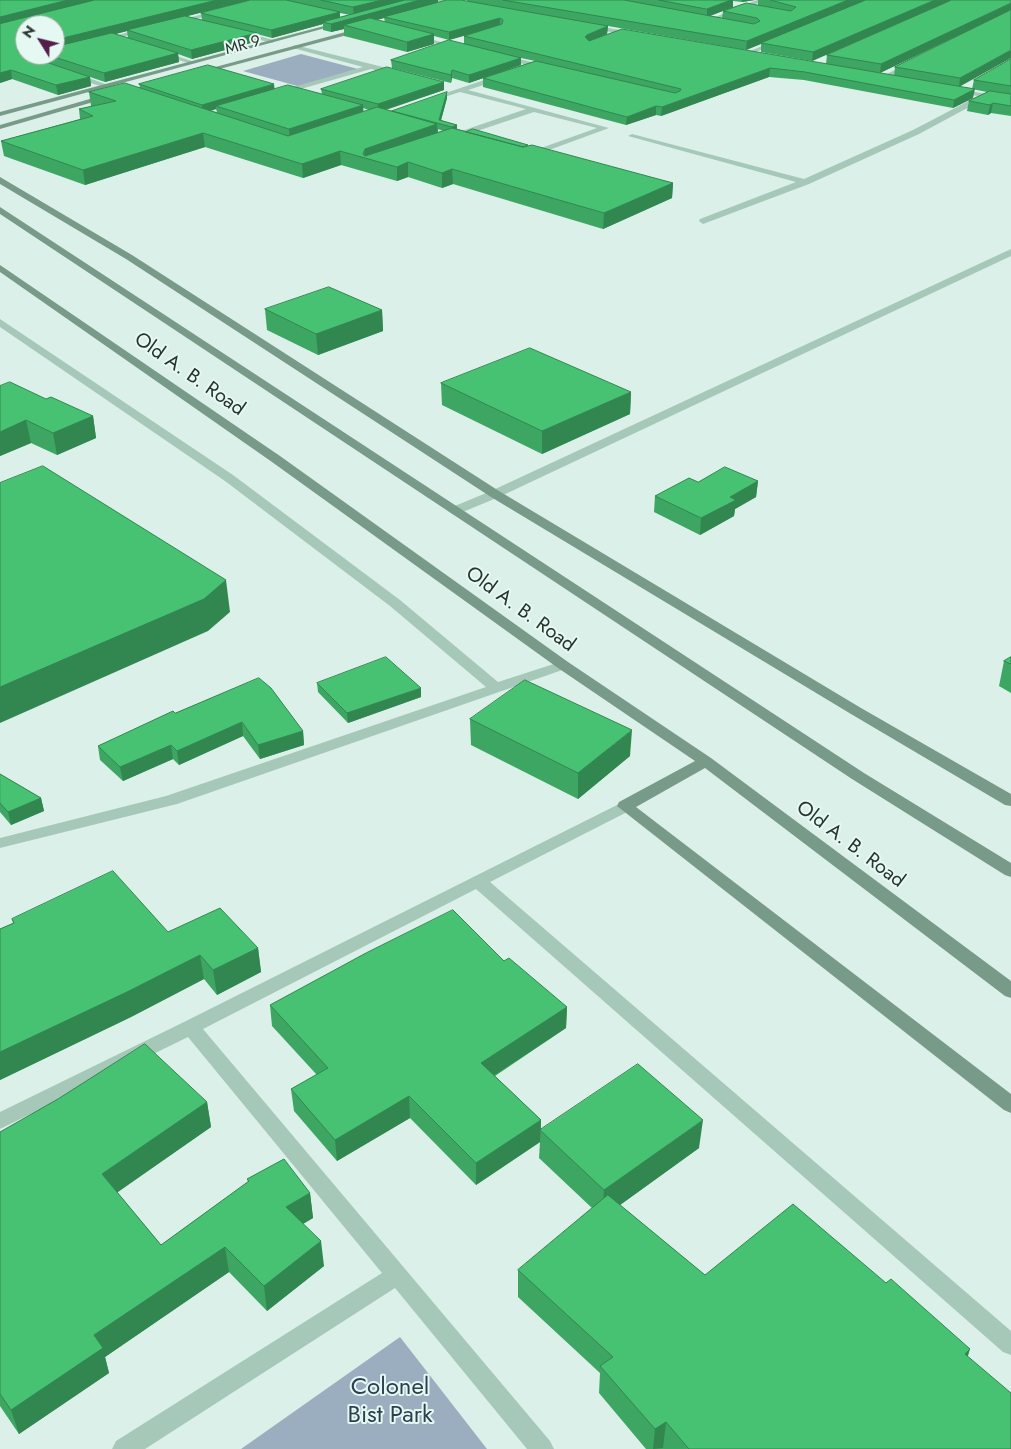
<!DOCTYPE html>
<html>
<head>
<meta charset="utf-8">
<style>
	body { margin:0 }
	#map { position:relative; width:1011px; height:1449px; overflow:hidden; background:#daf0e8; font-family:Jost,sans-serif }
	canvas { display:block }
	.north { position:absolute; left:15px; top:15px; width:50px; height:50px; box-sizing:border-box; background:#e6f8f2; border:1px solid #9aaaa3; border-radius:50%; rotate:306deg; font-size:14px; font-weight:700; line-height:20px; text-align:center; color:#27342d }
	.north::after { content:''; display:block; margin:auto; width:18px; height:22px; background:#541e4a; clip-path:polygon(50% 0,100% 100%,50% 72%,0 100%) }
</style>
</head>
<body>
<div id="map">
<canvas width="1011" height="1449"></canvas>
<div class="north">N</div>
</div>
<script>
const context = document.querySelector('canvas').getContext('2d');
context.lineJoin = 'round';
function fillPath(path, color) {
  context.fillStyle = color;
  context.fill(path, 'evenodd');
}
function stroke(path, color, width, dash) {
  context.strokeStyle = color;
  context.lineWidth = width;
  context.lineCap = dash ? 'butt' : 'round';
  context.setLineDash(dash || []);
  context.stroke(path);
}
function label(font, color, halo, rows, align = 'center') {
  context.font = font + ' Jost,sans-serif';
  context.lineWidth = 4;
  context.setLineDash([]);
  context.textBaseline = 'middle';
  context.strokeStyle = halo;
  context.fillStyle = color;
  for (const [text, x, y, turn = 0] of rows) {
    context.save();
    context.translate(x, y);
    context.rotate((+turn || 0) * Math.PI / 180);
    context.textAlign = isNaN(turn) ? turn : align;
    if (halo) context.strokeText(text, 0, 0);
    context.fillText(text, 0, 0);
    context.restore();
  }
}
fillPath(new Path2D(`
	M 301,54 L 358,69 L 301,87 L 243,71 Z
	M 400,1337 L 487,1449 L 241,1449 Z`), '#9baebf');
fillPath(new Path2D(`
	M 430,0 L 446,0 L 464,4 L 461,6 Z
	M 757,0 L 766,0 L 710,22 L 705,21 Z
	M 221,9 L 224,11 L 223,12 L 173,25 L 170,23 Z
	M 587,24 L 636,33 L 639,35 L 636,37 L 585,27 L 584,26 Z
	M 146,27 L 148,28 L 148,30 L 100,43 L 97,41 Z
	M 239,31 L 274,40 L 275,41 L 272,43 L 237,34 L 236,33 Z
	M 412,35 L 416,35 L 462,48 L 457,49 L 412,37 Z
	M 779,39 L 782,41 L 781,42 L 748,55 L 743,54 Z
	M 295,45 L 403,72 L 404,74 L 400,76 L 371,69 L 276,96 L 276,92 L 363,67 L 293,48 L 292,47 Z
	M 157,51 L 161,51 L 195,62 L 191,64 L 157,53 Z
	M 501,55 L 550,66 L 551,68 L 547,70 L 499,58 L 499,56 Z
	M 912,62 L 918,63 L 885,80 L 878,78 Z
	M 69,73 L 75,73 L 108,85 L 104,87 L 69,77 Z
	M 502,74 L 505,74 L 505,78 L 468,90 L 609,128 L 530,157 L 526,155 L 527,153 L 597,128 L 534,112 L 456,138 L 452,136 L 453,134 L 526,109 L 460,92 L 429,102 L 425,100 Z
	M 951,88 L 1011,98 L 1011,102 L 986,98 L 919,134 L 809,184 L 703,224 L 699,221 L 700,219 L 796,182 L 628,136 L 632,134 L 804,179 L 913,130 L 978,96 L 951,92 Z
	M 1011,249 L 1011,256 L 499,497 L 458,514 L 454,515 L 448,511 L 450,508 L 491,491 Z
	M 0,319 L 233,475 L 400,600 L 498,682 L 563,661 L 568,662 L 570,665 L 568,668 L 177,804 L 0,848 L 0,838 L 166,796 L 486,687 L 390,606 L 225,481 L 0,327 Z
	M 625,801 L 631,802 L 633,806 L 631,810 L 490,882 L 1011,1331 L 1011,1355 L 1003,1352 L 476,889 L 203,1029 L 550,1441 L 554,1449 L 527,1449 L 395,1288 L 145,1449 L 112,1449 L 116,1441 L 382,1273 L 188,1037 L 0,1129 L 0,1112 L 184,1022 Z`), '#a6c8b9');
fillPath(new Path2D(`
	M 339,22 L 344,23 L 0,116 L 0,112 Z
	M 364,27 L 366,28 L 366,30 L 197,75 L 193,73 Z
	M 107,94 L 114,96 L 0,129 L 0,125 Z
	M 0,177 L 132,255 L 499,491 L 861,708 L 1011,794 L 1011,806 L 1005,805 L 851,714 L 491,497 L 126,259 L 0,184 Z
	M 0,207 L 864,773 L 1011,863 L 1011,877 L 1005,875 L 852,779 L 0,214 Z
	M 0,265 L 280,456 L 568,662 L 711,758 L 1011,981 L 1011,998 L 1005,996 L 705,768 L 636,807 L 1011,1094 L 1011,1113 L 1004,1110 L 617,806 L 619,802 L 695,761 L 558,668 L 272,462 L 0,272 Z`), '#789b89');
fillPath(new Path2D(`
	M 0,0 L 251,0 L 186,16 L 202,20 L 201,13 L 287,0 L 438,0 L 438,3 L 467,1 L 467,0 L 755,0 L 742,2 L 733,1 L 733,7 L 758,5 L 758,0 L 952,0 L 812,61 L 761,52 L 761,44 L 746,50 L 608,26 L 607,34 L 600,37 L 826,64 L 827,55 L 1011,10 L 880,73 L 894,76 L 895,67 L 1011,10 L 959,87 L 973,98 L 953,108 L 804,80 L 769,77 L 661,116 L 656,115 L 626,125 L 483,87 L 483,78 L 535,61 L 521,58 L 521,65 L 469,83 L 452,78 L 451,83 L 392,68 L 391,60 L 464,44 L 464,36 L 471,34 L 449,40 L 434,36 L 434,44 L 407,52 L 344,36 L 344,29 L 331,32 L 323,30 L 323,24 L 272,38 L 257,34 L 258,41 L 192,59 L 178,54 L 179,62 L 105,82 L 90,77 L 91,86 L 58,95 L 12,79 L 0,83 ZM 723,11 L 722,18 L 710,16 ZM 340,13 L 350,15 L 340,17 ZM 384,18 L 385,22 L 377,20 ZM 25,25 L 55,55 L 36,55 L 37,58 L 28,55 ZM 127,31 L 128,38 L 115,34 Z
	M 1011,59 L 1011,116 L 991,113 L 988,115 L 967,111 L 969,101 L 987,92 L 972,89 L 974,80 Z
	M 444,82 L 444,90 L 386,110 L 392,111 L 447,98 L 441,120 L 457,125 L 457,129 L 528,146 L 673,183 L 672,198 L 603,229 L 453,184 L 442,188 L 408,177 L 397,181 L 341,165 L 303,178 L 205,147 L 85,185 L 4,156 L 1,141 L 80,119 L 79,109 L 92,106 L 91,106 L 89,92 L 140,87 L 139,84 L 275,89 L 322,94 L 321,89 ZM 363,108 L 369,110 L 363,112 ZM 216,109 L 217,112 L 211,111 ZM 438,129 L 443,131 L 438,132 Z
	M 265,309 L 382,310 L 383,331 L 318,355 L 267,330 Z
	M 441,383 L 631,392 L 630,414 L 542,454 L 442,405 Z
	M 0,386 L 93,416 L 96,438 L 57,455 L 31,443 L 0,456 Z
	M 758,481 L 756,497 L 735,509 L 734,516 L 700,535 L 654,512 L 655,496 L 698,482 Z
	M 1011,657 L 1011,693 L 999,686 L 1004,661 Z
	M 317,683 L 421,697 L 348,723 L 318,692 Z
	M 175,713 L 303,731 L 304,745 L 260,759 L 243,736 L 179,765 L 173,759 L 123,781 L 100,760 L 98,746 Z
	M 470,719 L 630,756 L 578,799 L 471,745 Z
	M 0,774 L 41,798 L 44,811 L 11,825 L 0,812 Z
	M 12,919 L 168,932 L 258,948 L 261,972 L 217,995 L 204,979 L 131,1017 L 0,1080 L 0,929 L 13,923 Z
	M 504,961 L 567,1007 L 566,1028 L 495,1076 L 541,1120 L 541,1129 L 699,1148 L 620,1205 L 705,1275 L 968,1357 L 1011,1449 L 646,1449 L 599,1393 L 600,1373 L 518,1297 L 518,1270 L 592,1208 L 539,1158 L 540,1142 L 476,1185 L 410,1118 L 337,1161 L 294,1111 L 291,1089 L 317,1075 L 272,1026 L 270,1005 Z
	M 207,1102 L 211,1127 L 117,1192 L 161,1245 L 248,1182 L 247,1179 L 310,1193 L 313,1218 L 303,1224 L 324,1266 L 267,1311 L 229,1272 L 105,1357 L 109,1373 L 19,1434 L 0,1406 L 0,1132 Z`), '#3da662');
fillPath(new Path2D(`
	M 68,0 L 102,0 L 0,25 L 0,17 Z
	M 217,0 L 251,0 L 129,31 L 127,30 L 127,31 L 55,50 L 55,40 Z
	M 382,0 L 408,0 L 354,16 L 353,7 Z
	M 420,0 L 438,0 L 438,3 L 384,17 L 384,18 L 351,27 L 344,25 L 344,29 L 331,32 L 331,24 Z
	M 731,0 L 733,0 L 733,7 L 707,17 L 707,9 Z
	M 742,0 L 755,0 L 742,2 Z
	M 848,0 L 867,0 L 746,50 L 747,41 Z
	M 935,0 L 952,0 L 812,61 L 813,52 Z
	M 1011,3 L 1011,10 L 880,73 L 881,64 Z
	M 340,12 L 340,19 L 323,22 L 323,24 L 272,38 L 271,30 Z
	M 500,18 L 500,25 L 449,40 L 449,32 Z
	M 608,26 L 607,34 L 587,43 L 585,37 L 587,35 Z
	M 257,33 L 258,41 L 192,59 L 191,50 Z
	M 434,34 L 434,44 L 407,52 L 407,42 Z
	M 25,47 L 25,55 L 29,55 L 20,58 L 18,52 L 19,49 Z
	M 1011,50 L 1011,58 L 959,87 L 960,78 Z
	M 178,53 L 179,62 L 105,82 L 104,73 Z
	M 521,58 L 521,65 L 469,83 L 469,75 Z
	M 770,68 L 769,77 L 661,116 L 662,107 Z
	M 11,70 L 12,79 L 0,83 L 0,73 Z
	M 452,70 L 452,78 L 451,83 L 451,75 Z
	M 90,77 L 91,86 L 58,95 L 56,85 Z
	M 444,82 L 444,90 L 378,112 L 378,104 Z
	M 274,84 L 275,92 L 216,106 L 216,109 L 203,113 L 202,105 Z
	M 975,89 L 973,98 L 953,108 L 954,100 Z
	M 447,92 L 447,98 L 440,124 L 439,120 Z
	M 993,103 L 991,113 L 988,115 L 990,105 Z
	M 363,105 L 364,117 L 290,141 L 289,129 Z
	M 656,106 L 656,115 L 626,125 L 627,117 Z
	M 437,124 L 438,138 L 364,157 L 365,149 Z
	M 457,125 L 457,131 L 452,133 L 452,127 Z
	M 203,133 L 205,147 L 85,185 L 83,170 Z
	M 340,151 L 341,165 L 303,178 L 302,164 Z
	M 408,162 L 408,177 L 397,181 L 397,167 Z
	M 452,169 L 453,184 L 442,188 L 442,173 Z
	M 673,183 L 672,198 L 603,229 L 604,213 Z
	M 382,310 L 383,331 L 318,355 L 316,334 Z
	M 631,392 L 630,414 L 542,454 L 542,431 Z
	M 93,416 L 96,438 L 57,455 L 53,433 Z
	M 26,420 L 31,443 L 0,456 L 0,432 Z
	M 758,481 L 756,497 L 735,509 L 734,516 L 700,535 L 701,518 L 730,497 Z
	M 226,580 L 230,612 L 208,631 L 0,723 L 0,687 Z
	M 421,688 L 421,697 L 348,723 L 347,713 Z
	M 242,722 L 243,736 L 179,765 L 177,751 Z
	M 632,730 L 630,756 L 578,799 L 578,773 Z
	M 303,731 L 304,745 L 260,759 L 258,745 Z
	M 171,745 L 173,759 L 123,781 L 120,767 Z
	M 41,798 L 44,811 L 11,825 L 8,812 Z
	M 258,948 L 261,972 L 217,995 L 213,970 Z
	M 200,955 L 204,979 L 131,1017 L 0,1080 L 0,1052 Z
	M 567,1007 L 566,1028 L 481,1084 L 481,1063 Z
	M 409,1096 L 410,1118 L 337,1161 L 335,1140 Z
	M 207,1102 L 211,1127 L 108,1199 L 102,1174 Z
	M 541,1120 L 540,1142 L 476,1185 L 476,1163 Z
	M 703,1120 L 699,1148 L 602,1218 L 604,1190 Z
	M 310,1193 L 313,1218 L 289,1232 L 286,1207 Z
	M 321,1241 L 324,1266 L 267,1311 L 264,1286 Z
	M 225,1247 L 229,1272 L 105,1357 L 109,1373 L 19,1434 L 11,1410 L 94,1335 Z
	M 970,1349 L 962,1376 L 965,1354 Z
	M 666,1422 L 663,1448 L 653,1449 L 655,1429 Z`), '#328750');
const building = new Path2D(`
	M 0,0 L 68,0 L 0,17 Z
	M 95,0 L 217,0 L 55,40 L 55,25 L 25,25 L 25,47 L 19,49 L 18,52 L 25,55 L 90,77 L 56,85 L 11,70 L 0,73 L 0,24 Z
	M 251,0 L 286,0 L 340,12 L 271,30 L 201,13 Z
	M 321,0 L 382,0 L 353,7 Z
	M 405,0 L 420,0 L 331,24 L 323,22 Z
	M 447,0 L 461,0 L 608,26 L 587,35 L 585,37 L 589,41 L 622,29 L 975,89 L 954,100 L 805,72 L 770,68 L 662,107 L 656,106 L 627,117 L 483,78 L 536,61 L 675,93 L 680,91 L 681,89 L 464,36 L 502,24 L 503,20 L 500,18 L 449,32 L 384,17 Z
	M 503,0 L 624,0 L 754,24 L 760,21 L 757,18 L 723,11 L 746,3 L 791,11 L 796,7 L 770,0 L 848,0 L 747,41 Z
	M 659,0 L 731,0 L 707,9 Z
	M 866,0 L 935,0 L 813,52 L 761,43 Z
	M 952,0 L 1011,0 L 1011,3 L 881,64 L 827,55 Z
	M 1011,10 L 1011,50 L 960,78 L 895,67 Z
	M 185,16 L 257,33 L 191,50 L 127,30 Z
	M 370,18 L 434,34 L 407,42 L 344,25 Z
	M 112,33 L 178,53 L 104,73 L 48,55 L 55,55 L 55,47 Z
	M 449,40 L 521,58 L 469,75 L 452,70 L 451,75 L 391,60 Z
	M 1011,59 L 1011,86 L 974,80 Z
	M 208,65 L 274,84 L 202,105 L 139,84 Z
	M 387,67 L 444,82 L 378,104 L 321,89 Z
	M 125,83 L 288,136 L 377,107 L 437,124 L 365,149 L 363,154 L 365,156 L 452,128 L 523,147 L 532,145 L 673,183 L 604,213 L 452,169 L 442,173 L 408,162 L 397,167 L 340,151 L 302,164 L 203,133 L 83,170 L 1,141 L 93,116 L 79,109 L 116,101 L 89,92 Z
	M 288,85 L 363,105 L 289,129 L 216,106 Z
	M 990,91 L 1011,94 L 1011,106 L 993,103 L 990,105 L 969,101 Z
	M 447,92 L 439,120 L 457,125 L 452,127 L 392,111 Z
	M 473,129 L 528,145 L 523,147 L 466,132 Z
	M 329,287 L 382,310 L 316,334 L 265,309 Z
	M 530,348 L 631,392 L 542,431 L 441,383 Z
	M 10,382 L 46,399 L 51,397 L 93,416 L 53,433 L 26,420 L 0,432 L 0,386 Z
	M 43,466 L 226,580 L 204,599 L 0,687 L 0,483 Z
	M 725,467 L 758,481 L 730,497 L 736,500 L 701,518 L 655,496 L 689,478 L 698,482 Z
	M 386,657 L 421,688 L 347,713 L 317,683 Z
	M 1011,657 L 1011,664 L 1004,661 Z
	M 259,678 L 271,688 L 303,731 L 258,745 L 242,722 L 177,751 L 171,745 L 120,767 L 98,746 L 173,711 L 175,713 Z
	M 525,680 L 632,730 L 578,773 L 470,719 Z
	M 0,774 L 41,798 L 8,812 L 0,803 Z
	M 113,871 L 168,932 L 220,908 L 258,948 L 213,970 L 200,955 L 127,992 L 0,1052 L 0,929 L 14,923 L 12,919 Z
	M 453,910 L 504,961 L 509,958 L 567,1007 L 481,1063 L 541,1120 L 476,1163 L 409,1096 L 335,1140 L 291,1089 L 328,1068 L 270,1005 L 366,953 Z
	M 145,1044 L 207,1102 L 102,1174 L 161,1245 L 249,1181 L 247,1179 L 284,1159 L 310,1193 L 286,1207 L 321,1241 L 264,1286 L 225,1247 L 94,1335 L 103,1348 L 11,1410 L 0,1394 L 0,1132 L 58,1099 Z
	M 638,1064 L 703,1120 L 604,1190 L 540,1130 Z
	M 608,1195 L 705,1275 L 793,1204 L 886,1283 L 891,1279 L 970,1349 L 965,1354 L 1011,1393 L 1011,1449 L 689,1449 L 666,1422 L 655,1429 L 600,1366 L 613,1357 L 518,1270 Z`);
fillPath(building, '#47c172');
stroke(building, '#328750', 1);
label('16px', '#27342d', '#e6f8f2', [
	["MR 9",243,46,-15]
]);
label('20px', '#27342d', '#e6f8f2', [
	["Old A. B. Road",189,375,35],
	["Old A. B. Road",520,610,36],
	["Old A. B. Road",850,845,37]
]);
label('24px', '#2c3f51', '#e6f8f2', [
	["Colonel",390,1388],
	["Bist Park",390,1416]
]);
</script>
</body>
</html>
